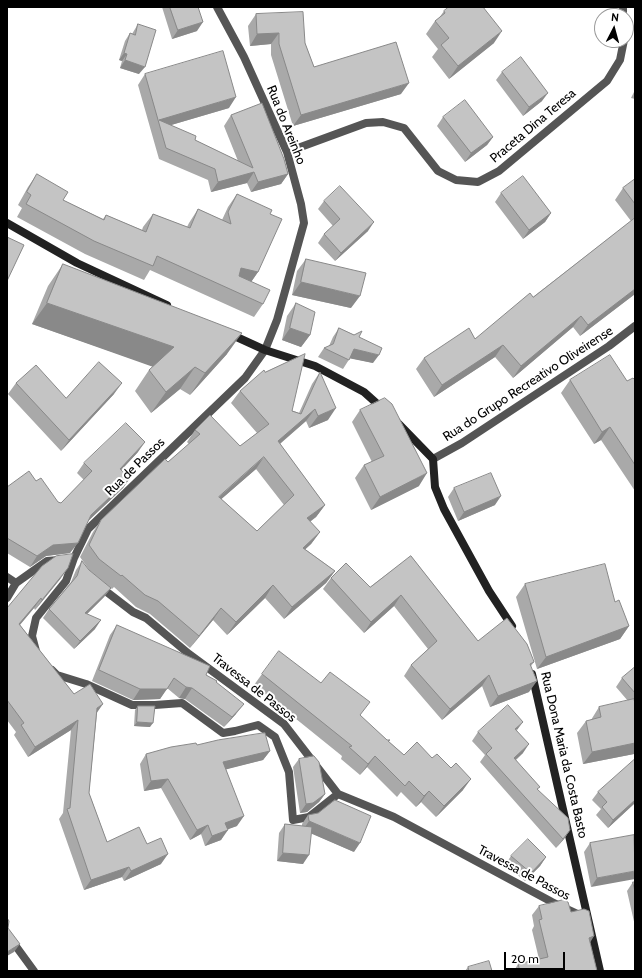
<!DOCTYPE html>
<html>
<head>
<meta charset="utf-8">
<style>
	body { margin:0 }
	#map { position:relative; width:642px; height:978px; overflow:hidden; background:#fff; font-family:Cabin,sans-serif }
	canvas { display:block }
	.frame { position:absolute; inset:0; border:8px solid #000; pointer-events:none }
	.north { position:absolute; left:594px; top:8px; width:40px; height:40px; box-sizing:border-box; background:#fff; border:1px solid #999; border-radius:50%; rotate:6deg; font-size:11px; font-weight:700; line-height:16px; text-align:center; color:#000 }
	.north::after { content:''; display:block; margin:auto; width:14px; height:18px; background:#000; clip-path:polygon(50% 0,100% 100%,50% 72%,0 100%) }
	.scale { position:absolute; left:504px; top:952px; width:61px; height:18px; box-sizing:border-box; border:2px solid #000; border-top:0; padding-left:5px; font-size:12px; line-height:14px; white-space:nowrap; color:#000; -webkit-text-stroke:3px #fff; paint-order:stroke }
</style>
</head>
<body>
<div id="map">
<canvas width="642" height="978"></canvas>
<div class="frame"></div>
<div class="north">N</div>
<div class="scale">20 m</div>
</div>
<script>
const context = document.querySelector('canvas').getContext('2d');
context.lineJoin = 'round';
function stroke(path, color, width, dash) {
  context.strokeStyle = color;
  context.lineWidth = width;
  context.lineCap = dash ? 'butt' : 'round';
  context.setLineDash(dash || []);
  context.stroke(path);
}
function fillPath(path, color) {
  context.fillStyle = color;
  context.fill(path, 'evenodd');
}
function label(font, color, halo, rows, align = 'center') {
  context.font = font + ' Cabin,sans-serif';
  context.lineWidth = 4;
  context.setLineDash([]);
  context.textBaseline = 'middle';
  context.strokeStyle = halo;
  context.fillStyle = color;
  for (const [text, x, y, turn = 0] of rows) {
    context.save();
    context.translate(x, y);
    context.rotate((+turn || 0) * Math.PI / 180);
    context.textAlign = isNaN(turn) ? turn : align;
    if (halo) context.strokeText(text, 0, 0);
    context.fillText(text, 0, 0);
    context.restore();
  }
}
stroke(new Path2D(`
	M 623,7 L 623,16
	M 287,152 L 366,123 L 383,122 L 404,128 L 438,171 L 456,180 L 478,182 L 499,171 L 607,81 L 620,60 L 624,40
	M 433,459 L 462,443 L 609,346 L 635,326
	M 7,577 L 16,583
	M 99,586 L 133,612 L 146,618 L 189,654 L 284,724 L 338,794 L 394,817 L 552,902 L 582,916
	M 7,598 L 16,583 L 47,561 L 59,560
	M 36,651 L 32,636 L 36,618 L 66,581 L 74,558 L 88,529 L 245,378 L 265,350 L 277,320 L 304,223 L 301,204 L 287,152 L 244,57 L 217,7
	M 52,670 L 57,675 L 86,684 L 132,705 L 155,705 L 182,703 L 223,733 L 235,731 L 258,725 L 275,737 L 289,772 L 293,820 L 309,817 L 338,794
	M 7,934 L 34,971`), '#555', 8);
stroke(new Path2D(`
	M 7,223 L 77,263 L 167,305
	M 230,334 L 265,350 L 315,366 L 364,392 L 383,409
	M 396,421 L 433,459 L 435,487 L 444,509 L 489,591 L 512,626
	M 532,674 L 600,971`), '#222', 8);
fillPath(new Path2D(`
	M 162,7 L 198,7 L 197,31 L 172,39 Z
	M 444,11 L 494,43 L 449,79 L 432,57 L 438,49 L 426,34 L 435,21 L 439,18 Z
	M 256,14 L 305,43 L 314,67 L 401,94 L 293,126 L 271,55 L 271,44 L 250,46 L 248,26 Z
	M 138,24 L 139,74 L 120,68 L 122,61 L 119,60 L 125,41 L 130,33 L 132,34 Z
	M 502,72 L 542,101 L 523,116 L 496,80 Z
	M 145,74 L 229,108 L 171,125 L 195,140 L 238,161 L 224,126 L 231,115 L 288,174 L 281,184 L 251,192 L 247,183 L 211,192 L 208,180 L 159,159 L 138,85 Z
	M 635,90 L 635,99 L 631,98 Z
	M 443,117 L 493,137 L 487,145 L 465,162 L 437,126 Z
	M 37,174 L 63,200 L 103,219 L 106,215 L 142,230 L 143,227 L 153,214 L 187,227 L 189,223 L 198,209 L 222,220 L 228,207 L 237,194 L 270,214 L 258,272 L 251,282 L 263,304 L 254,317 L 150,270 L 144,280 L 85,254 L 17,217 L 22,208 L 18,205 L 28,187 Z
	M 635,179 L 635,294 L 580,336 L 573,327 L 513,378 L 495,357 L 434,397 L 416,369 L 424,358 L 475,339 L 533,297 L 631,221 L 615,200 L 623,188 Z
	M 501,193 L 551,213 L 545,222 L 523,239 L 495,202 Z
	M 324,201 L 368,231 L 335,261 L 318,243 L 324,234 L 333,226 L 318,209 Z
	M 306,259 L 351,308 L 292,295 L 297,271 Z
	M 63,264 L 227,354 L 190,395 L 180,389 L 151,413 L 135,391 L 149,370 L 153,366 L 32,324 L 48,286 Z
	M 296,303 L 310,335 L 301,347 L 282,340 L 287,316 Z
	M 339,328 L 359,337 L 373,363 L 350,358 L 343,369 L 318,357 L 324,348 L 329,346 L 333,337 Z
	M 320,372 L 328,420 L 309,428 L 306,421 L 280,444 L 325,505 L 316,517 L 310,522 L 320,532 L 311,544 L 305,549 L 335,571 L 326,583 L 284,619 L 265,598 L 227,635 L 213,620 L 190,648 L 150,614 L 136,607 L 114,587 L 112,589 L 90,571 L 80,557 L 93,532 L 101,520 L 168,462 L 189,444 L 187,442 L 195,430 L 240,446 L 257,433 L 231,403 L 240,391 L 299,413 L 312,384 ZM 256,469 L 284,505 L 257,531 L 221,499 Z
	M 570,380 L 627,381 L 635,380 L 635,491 L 601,440 L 594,444 L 561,393 Z
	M 16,383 L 66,398 L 114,394 L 61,451 L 8,394 Z
	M 360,410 L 419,486 L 371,510 L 355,478 L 364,465 L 372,462 L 352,422 Z
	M 138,452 L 121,470 L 130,478 L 123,488 L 88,521 L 70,553 L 46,556 L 30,567 L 7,553 L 7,487 L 36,481 L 58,502 L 61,503 L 84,480 L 77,473 L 84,463 Z
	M 454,488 L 495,505 L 458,521 L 448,497 Z
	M 411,556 L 478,641 L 534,662 L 531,666 L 529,692 L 490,707 L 482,686 L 442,720 L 404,676 L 411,665 L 428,649 L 394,606 L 364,633 L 323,589 L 331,578 L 370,587 Z
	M 82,561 L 89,570 L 111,588 L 104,597 L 87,614 L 95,629 L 74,649 L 43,618 L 49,609 L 71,582 L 76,570 Z
	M 61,578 L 35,610 L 34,608 L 20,625 L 74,694 L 97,713 L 89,793 L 107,842 L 147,844 L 161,864 L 124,881 L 122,877 L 84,890 L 59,819 L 63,813 L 71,730 L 28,757 L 14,735 L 16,732 L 7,720 L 7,608 Z
	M 525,584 L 615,602 L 629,626 L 620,639 L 537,669 L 516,597 Z
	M 117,625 L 206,675 L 216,682 L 236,714 L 224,727 L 185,699 L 179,698 L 167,688 L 160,699 L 133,700 L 92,681 L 110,635 Z
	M 635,667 L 635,753 L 634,754 L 583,764 L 577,733 L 586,721 L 591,720 L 599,707 L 628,701 L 616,687 L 622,678 Z
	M 262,674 L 360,716 L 404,755 L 463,790 L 436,817 L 421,802 L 416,807 L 401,792 L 397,797 L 367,767 L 360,775 L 341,759 L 342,756 L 254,685 Z
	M 138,706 L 150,727 L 134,726 L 135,710 Z
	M 517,730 L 523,753 L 516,760 L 537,790 L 570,830 L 564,839 L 556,848 L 480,762 L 485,755 L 472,741 L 478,732 Z
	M 197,745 L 270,751 L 263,760 L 226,769 L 237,826 L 227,829 L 221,840 L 205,846 L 201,834 L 190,840 L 161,788 L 144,791 L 140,764 L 146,754 Z
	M 299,759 L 325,794 L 319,802 L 307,812 L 300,813 L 293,767 Z
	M 635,759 L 635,803 L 608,828 L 596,815 L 601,809 L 592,800 L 598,792 Z
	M 308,815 L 354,852 L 311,833 L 303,864 L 277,861 L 279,833 L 285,824 L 302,826 L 302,824 Z
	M 634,835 L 591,887 L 584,852 L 590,843 Z
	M 511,856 L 546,857 L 540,866 L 525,881 L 505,865 Z
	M 633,882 L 635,882 L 635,926 L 627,891 Z
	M 539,906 L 571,912 L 590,943 L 597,971 L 514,971 L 518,964 L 539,959 L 532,930 L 534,926 L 532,915 Z
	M 468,967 L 492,971 L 465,971 Z`), '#a9a9a9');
fillPath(new Path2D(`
	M 203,22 L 197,31 L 172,39 L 178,30 Z
	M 502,31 L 494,43 L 449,79 L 458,66 Z
	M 279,33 L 271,44 L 250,46 L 257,34 Z
	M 124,53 L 127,54 L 122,61 L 119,60 Z
	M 125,60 L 145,67 L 139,74 L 120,68 Z
	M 409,83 L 401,94 L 293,126 L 301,115 Z
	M 548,93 L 542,101 L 523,116 L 529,107 Z
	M 236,97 L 229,108 L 161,128 L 159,120 Z
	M 493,137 L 487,145 L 465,162 L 471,153 Z
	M 254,172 L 247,183 L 211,192 L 218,182 Z
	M 288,174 L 281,184 L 251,192 L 258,182 Z
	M 551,213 L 545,222 L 523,239 L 529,230 Z
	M 374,222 L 368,231 L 335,261 L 341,253 Z
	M 241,268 L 258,272 L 249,285 L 232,281 Z
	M 301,282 L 360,296 L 351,308 L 292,295 Z
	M 635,289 L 635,294 L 580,336 L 588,325 Z
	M 47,303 L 174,347 L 159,369 L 32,324 Z
	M 581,316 L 573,327 L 513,378 L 521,366 Z
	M 290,328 L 310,335 L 301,347 L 282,340 Z
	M 242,333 L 227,354 L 190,395 L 205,373 Z
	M 503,345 L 495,357 L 434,397 L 442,385 Z
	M 354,349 L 379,355 L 373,363 L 348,358 Z
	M 195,367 L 180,389 L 151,413 L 166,392 Z
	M 122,383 L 114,394 L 61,451 L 69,440 Z
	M 336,408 L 328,420 L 309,428 L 318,416 Z
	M 315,409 L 306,421 L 269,453 L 278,441 Z
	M 610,427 L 601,440 L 594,444 L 602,432 Z
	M 145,442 L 138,452 L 113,479 L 120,469 Z
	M 264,457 L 256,469 L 210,509 L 219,497 Z
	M 427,473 L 419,486 L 371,510 L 380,497 Z
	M 130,478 L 123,488 L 84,525 L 91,515 Z
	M 501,496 L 495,505 L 458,521 L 464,512 Z
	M 325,505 L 316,517 L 298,530 L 307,518 Z
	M 320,532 L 311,544 L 294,560 L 303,548 Z
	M 78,543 L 70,553 L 46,556 L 30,567 L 37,556 L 53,545 Z
	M 68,568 L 61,578 L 35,610 L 42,600 Z
	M 335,571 L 326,583 L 284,619 L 292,607 Z
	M 273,585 L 265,598 L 227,635 L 236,622 Z
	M 111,588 L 104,597 L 79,622 L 85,613 Z
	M 401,595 L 394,606 L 364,633 L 371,622 Z
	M 41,598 L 34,608 L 12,634 L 19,624 Z
	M 221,608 L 213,620 L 190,648 L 199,636 Z
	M 101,620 L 95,629 L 74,649 L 80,641 Z
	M 629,626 L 620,639 L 537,669 L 546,657 Z
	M 489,675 L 482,686 L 442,720 L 450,709 Z
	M 537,681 L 529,692 L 490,707 L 498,696 Z
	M 186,687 L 192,688 L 185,699 L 179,698 Z
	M 140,689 L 167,689 L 160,699 L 133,700 Z
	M 103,704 L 96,714 L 97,708 Z
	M 244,704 L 236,714 L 224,727 L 232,717 Z
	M 78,720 L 71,730 L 28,757 L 35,747 Z
	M 137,722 L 153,723 L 150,727 L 134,726 Z
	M 523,722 L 517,730 L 515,729 Z
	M 635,743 L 635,753 L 634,754 L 583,764 L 592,752 Z
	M 529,744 L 523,753 L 508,766 L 514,758 Z
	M 270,751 L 263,760 L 216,772 L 223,762 Z
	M 375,756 L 367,767 L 360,775 L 368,764 Z
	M 168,779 L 161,788 L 144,791 L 151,781 Z
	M 471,779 L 463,790 L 436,817 L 444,806 Z
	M 429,791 L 421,802 L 416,807 L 424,796 Z
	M 325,794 L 319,802 L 307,812 L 300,813 L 306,804 Z
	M 635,800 L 635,803 L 608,828 L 613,820 Z
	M 244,816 L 237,826 L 218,833 L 225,823 Z
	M 309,821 L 360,843 L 354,852 L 303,830 Z
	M 208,825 L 201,834 L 190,840 L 197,830 Z
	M 228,830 L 221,840 L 205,846 L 212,836 Z
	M 570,830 L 564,839 L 556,848 Z
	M 283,853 L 309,855 L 303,864 L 277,861 Z
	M 168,854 L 161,864 L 124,881 L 131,871 Z
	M 546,857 L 540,866 L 525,881 L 531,873 Z
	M 129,867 L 122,877 L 84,890 L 91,880 Z
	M 635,871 L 635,879 L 591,887 L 597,878 Z
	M 594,936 L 588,946 L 589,938 Z
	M 20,944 L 14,952 L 7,956 L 7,952 Z`), '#898989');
const building = new Path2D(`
	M 170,7 L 198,7 L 203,22 L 178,30 Z
	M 449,7 L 483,7 L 502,31 L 458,66 L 441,45 L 449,38 L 435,21 L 445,13 L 444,11 Z
	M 303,12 L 305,43 L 314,67 L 396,42 L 409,83 L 301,115 L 279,44 L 279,33 L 257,34 L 256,14 Z
	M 138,24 L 156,30 L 145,67 L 125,60 L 127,54 L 124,53 L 130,33 L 135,35 Z
	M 223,51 L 236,97 L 159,120 L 196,136 L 195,140 L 253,168 L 231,115 L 262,103 L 284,159 L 288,174 L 258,182 L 254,172 L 218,182 L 215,169 L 166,148 L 145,74 Z
	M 521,57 L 548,93 L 529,107 L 502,72 Z
	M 465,100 L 493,137 L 471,153 L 443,117 Z
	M 37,174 L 68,192 L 63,200 L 104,220 L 106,215 L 146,232 L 153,214 L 190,228 L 198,209 L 231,224 L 228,212 L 237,194 L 272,210 L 270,214 L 282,219 L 258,272 L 241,268 L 239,276 L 270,290 L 263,304 L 157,256 L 153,266 L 94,241 L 26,204 L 31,195 L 27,192 Z
	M 523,176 L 551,213 L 529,230 L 501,193 Z
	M 635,179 L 635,204 L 623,188 Z
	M 340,186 L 374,222 L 341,253 L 324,234 L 340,219 L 324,201 Z
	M 635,218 L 635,289 L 588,325 L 581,316 L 521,366 L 503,345 L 442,385 L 424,358 L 469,328 L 475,339 L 530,293 L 533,297 Z
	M 7,237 L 24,245 L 7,281 Z
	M 306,259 L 366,273 L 360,296 L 301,282 Z
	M 63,264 L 242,333 L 205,373 L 195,367 L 166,392 L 149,370 L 174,347 L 47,303 Z
	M 296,303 L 315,312 L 310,335 L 290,328 Z
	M 339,328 L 354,335 L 362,331 L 359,337 L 382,348 L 379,355 L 354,349 L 349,360 L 324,348 L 333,344 Z
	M 305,354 L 292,411 L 301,414 L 320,372 L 336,408 L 318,416 L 315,409 L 278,441 L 325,505 L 307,518 L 320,532 L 303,548 L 335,571 L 292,607 L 273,585 L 236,622 L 221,608 L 199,636 L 158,601 L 145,595 L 122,575 L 121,576 L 99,559 L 89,545 L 101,520 L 165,459 L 168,462 L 200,434 L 195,430 L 210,415 L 240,446 L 269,424 L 240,391 L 264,370 L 265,372 ZM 264,457 L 294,495 L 257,531 L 219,497 Z
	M 610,355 L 627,381 L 633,378 L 635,380 L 635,465 L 610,427 L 602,432 L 570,380 Z
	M 99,362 L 122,383 L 69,440 L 16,383 L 36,365 L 66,398 Z
	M 385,398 L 392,404 L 427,473 L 380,497 L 364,465 L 384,456 L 360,410 Z
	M 126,423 L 145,442 L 120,469 L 130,478 L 91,515 L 78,543 L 53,545 L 37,556 L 7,538 L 7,487 L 29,471 L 36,481 L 41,478 L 58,502 L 61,503 L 92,471 L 84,463 Z
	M 491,473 L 501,496 L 464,512 L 454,488 Z
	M 73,554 L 68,568 L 42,600 L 41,598 L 19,624 L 74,694 L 90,684 L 103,704 L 97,708 L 89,793 L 107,842 L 139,827 L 147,844 L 161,838 L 168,854 L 131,871 L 129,867 L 91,880 L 67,809 L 70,808 L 78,720 L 35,747 L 21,725 L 24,723 L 7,700 L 7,608 L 42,566 L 56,556 Z
	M 411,556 L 478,641 L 507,618 L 527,644 L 533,659 L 534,662 L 530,664 L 537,681 L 498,696 L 489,675 L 450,709 L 411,665 L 437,641 L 401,595 L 371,622 L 331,578 L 346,563 L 370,587 Z
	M 82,561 L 89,570 L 111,588 L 85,613 L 101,620 L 80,641 L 49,609 L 77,576 Z
	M 605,564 L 615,602 L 619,600 L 629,626 L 546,657 L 525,584 Z
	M 117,625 L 210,666 L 206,675 L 217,681 L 216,682 L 244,704 L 232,717 L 192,688 L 186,687 L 174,678 L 167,689 L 140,689 L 99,670 Z
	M 279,651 L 321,683 L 330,672 L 370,702 L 360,715 L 387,740 L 390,740 L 388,741 L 404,755 L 417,742 L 432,758 L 437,754 L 451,768 L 456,763 L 471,779 L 444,806 L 429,791 L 424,796 L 409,781 L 405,786 L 375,756 L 368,764 L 349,747 L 352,746 L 262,674 Z
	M 635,667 L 635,693 L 622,678 Z
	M 634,699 L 635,704 L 635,743 L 592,752 L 586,721 L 601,717 L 599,707 Z
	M 508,705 L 523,722 L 515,729 L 529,744 L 514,758 L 540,787 L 537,789 L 568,818 L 570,830 L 563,839 L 486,754 L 492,748 L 478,732 Z
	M 138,706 L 155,706 L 153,723 L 137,722 Z
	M 265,733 L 270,751 L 223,762 L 244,816 L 225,823 L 228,830 L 212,836 L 208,825 L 197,830 L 168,779 L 151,781 L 146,754 L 171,747 L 196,743 L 197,745 L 218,740 Z
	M 314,756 L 319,762 L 325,794 L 313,803 L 306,804 L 299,759 Z
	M 635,759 L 635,800 L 613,820 L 602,807 L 607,802 L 598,792 Z
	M 335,800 L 371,816 L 360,843 L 309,821 L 308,815 L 318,813 Z
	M 285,824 L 312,827 L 309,855 L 283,853 Z
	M 634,835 L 635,871 L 597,878 L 590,843 Z
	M 528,839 L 546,857 L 531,873 L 511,856 Z
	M 633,882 L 635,882 L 635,891 Z
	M 563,900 L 568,902 L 571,912 L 584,909 L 589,911 L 594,936 L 589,938 L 597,971 L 520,971 L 518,964 L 548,957 L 539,920 L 542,919 L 539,906 Z
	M 7,918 L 9,921 L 8,928 L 20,944 L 7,952 Z
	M 489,961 L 492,971 L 469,971 L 468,967 Z`);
fillPath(building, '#c4c4c4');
stroke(building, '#898989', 1);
label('13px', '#000', '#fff', [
	["Rua do Areinho",286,125,68],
	["Praceta Dina Teresa",533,126,-40],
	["Rua do Grupo Recreativo Oliveirense",528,384,-33],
	["Rua de Passos",135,467,-44],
	["Travessa de Passos",254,688,38],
	["Rua Dona Maria da Costa Basto",564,755,77],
	["Travessa de Passos",524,873,28]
]);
</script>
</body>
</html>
